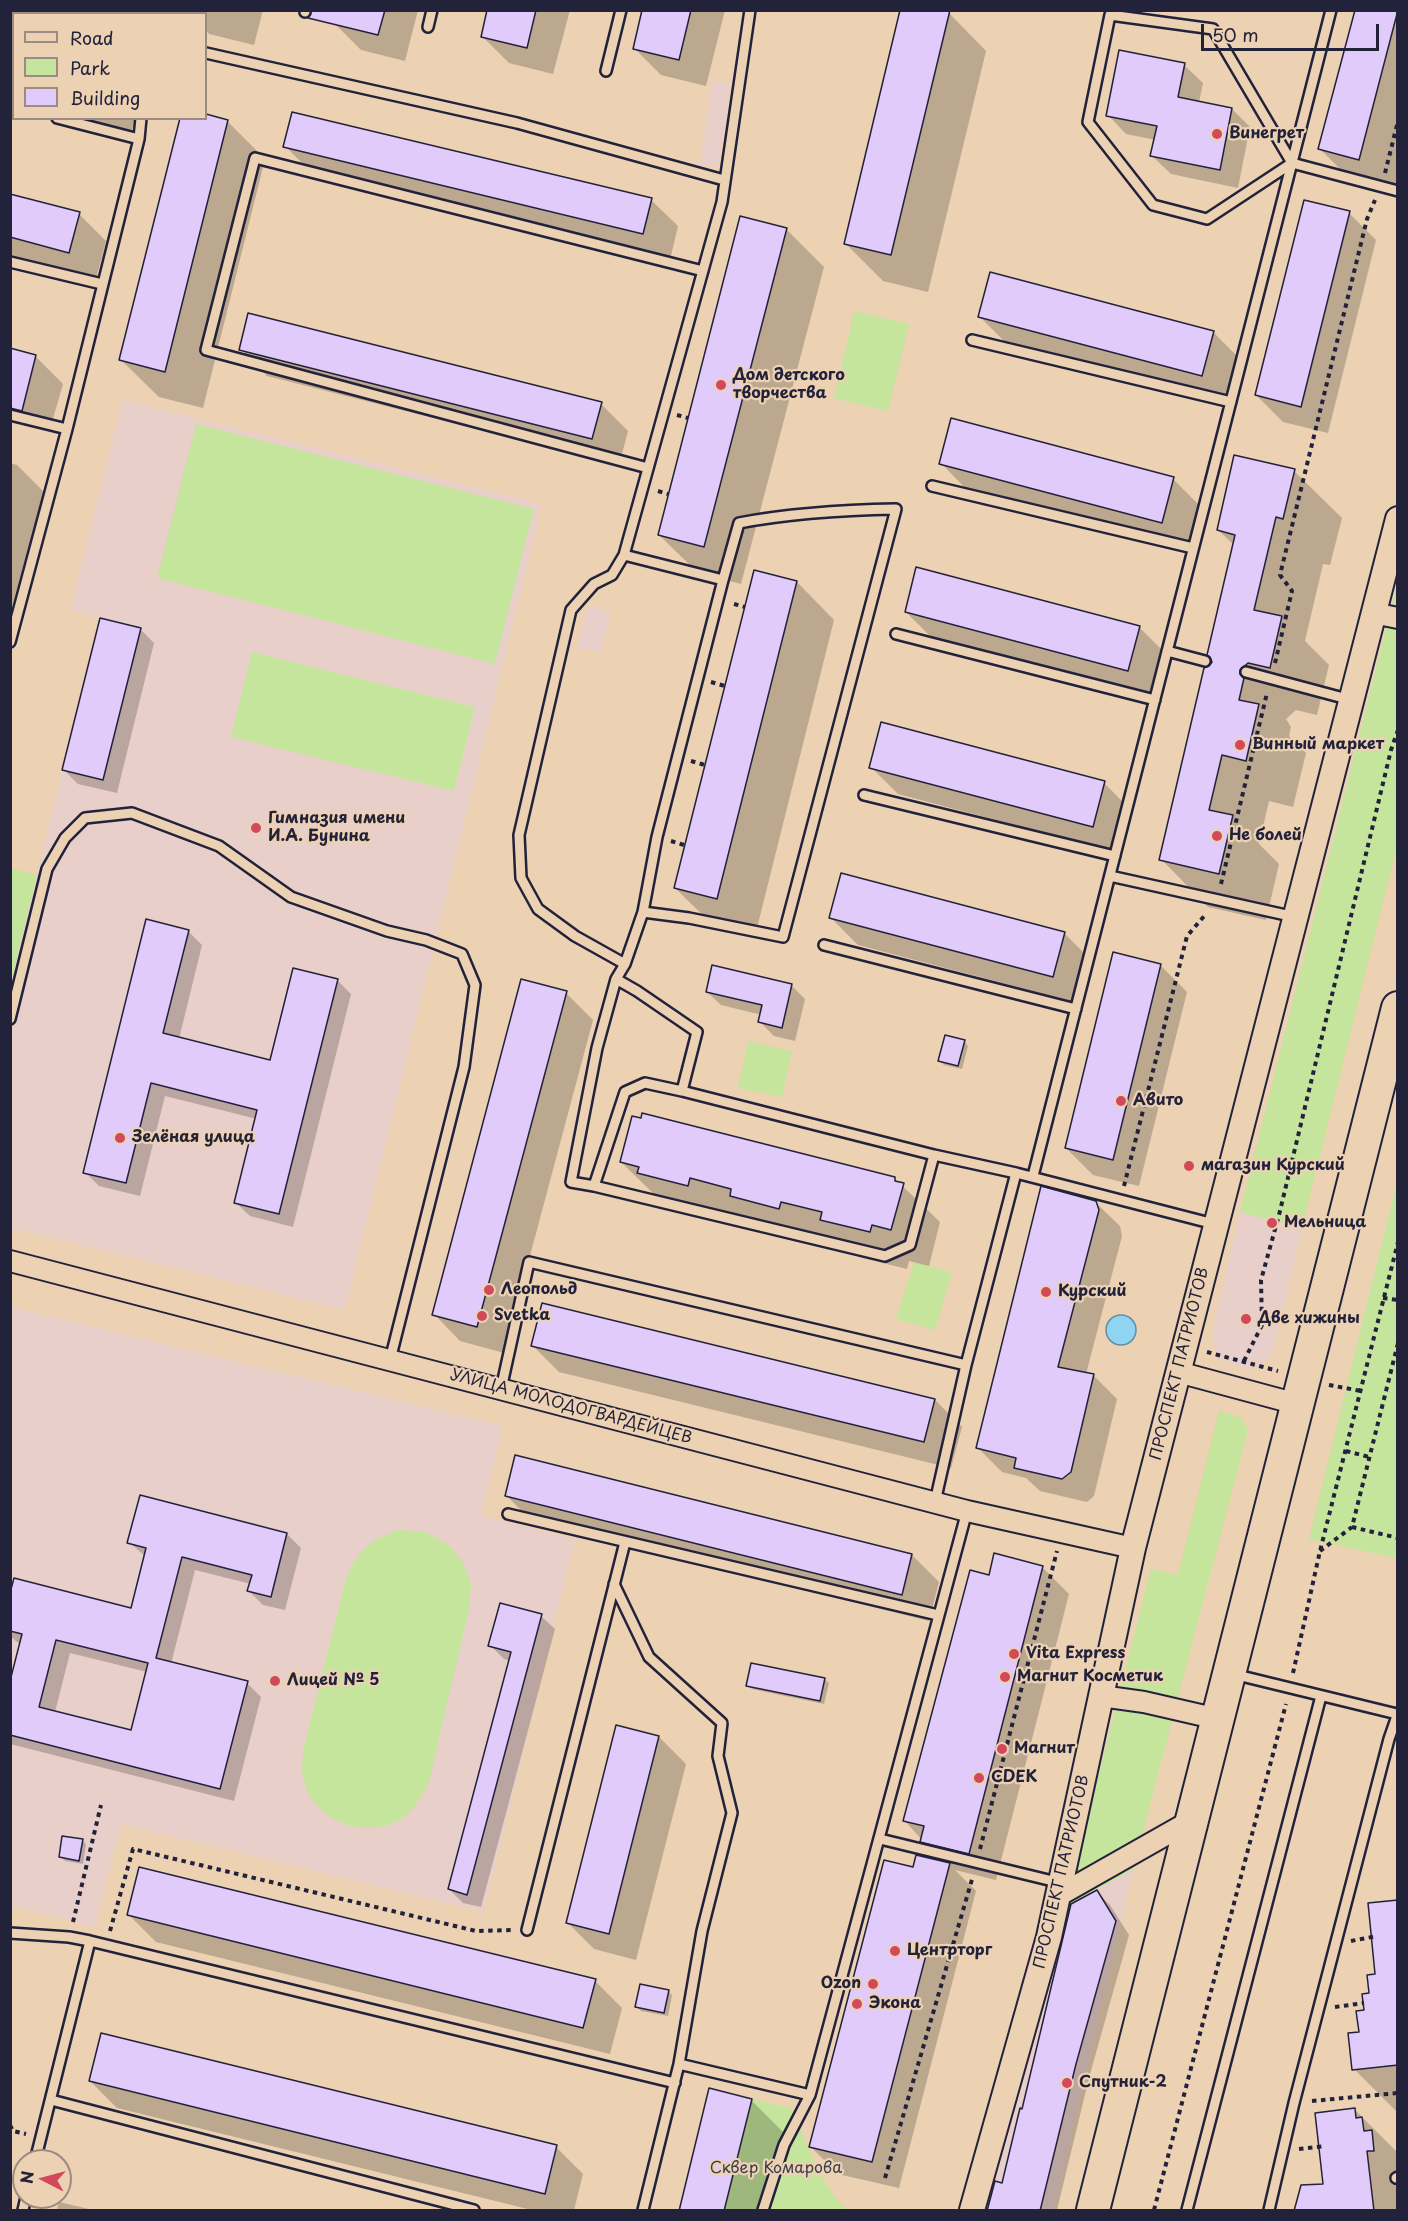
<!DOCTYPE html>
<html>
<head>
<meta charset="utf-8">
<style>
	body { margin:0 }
	#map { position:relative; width:1408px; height:2221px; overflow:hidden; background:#ecd1b3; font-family:"Playpen Sans",sans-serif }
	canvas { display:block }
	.frame { position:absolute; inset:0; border:12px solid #22223b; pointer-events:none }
	.legend { position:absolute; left:12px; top:12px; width:195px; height:108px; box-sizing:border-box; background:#ecd1b3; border:2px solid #9b8b83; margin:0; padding:8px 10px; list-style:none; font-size:18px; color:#22223b }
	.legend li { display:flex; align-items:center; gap:12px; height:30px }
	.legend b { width:30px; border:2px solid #9b8b83 }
	.north { position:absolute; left:12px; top:2149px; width:60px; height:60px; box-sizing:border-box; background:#ecd1b3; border:2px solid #9b8b83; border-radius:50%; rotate:276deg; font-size:16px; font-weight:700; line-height:24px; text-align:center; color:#22223b }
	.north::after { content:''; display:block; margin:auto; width:21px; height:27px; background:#d1495b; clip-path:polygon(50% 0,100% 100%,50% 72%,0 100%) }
	.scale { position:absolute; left:1201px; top:24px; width:178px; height:27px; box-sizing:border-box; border:3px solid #22223b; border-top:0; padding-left:8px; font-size:18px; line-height:21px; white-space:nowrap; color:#22223b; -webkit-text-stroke:4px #ecd1b3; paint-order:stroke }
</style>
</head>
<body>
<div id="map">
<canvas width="1408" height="2221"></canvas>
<div class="frame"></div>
<ul class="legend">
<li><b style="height:8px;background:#ecd1b3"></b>Road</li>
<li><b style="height:16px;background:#c5e59d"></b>Park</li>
<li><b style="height:16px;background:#e1cbfb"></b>Building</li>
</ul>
<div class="north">N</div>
<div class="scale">50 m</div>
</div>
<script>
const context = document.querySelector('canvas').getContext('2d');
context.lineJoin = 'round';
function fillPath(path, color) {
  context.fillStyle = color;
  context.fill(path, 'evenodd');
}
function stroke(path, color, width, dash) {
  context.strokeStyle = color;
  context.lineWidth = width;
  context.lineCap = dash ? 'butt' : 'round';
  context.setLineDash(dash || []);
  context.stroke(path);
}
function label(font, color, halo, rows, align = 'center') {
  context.font = font + ' "Playpen Sans",sans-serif';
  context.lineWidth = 4.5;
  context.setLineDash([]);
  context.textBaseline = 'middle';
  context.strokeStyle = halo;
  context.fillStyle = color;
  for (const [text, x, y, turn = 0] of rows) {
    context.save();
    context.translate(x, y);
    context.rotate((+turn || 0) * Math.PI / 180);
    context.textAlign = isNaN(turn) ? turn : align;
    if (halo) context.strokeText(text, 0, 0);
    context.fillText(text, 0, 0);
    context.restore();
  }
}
fillPath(new Path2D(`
	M 712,81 L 730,83 L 719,167 L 700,165 Z
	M 122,400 L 542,504 L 345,1310 L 11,1228 L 11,982 L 62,770 L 103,780 L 141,628 L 70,610 Z
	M 588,606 L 611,612 L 600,653 L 577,647 Z
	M 1240,1212 L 1302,1228 L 1275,1345 L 1265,1362 L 1247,1370 L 1220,1358 L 1214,1344 L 1214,1327 Z
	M 11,1307 L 503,1426 L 481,1516 L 575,1539 L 484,1912 L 121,1824 L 95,1926 L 11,1906 Z
	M 1133,1870 L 1054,2210 L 980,2210 L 1058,1911 Z`), '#e9cfc9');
fillPath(new Path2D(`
	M 854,311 L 909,324 L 888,411 L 834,398 Z
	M 196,424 L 534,509 L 495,664 L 157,578 Z
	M 1397,585 L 1397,846 L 1302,1228 L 1240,1212 Z
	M 252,652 L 475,707 L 454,791 L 231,737 Z
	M 11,868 L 37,875 L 11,982 L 10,868 Z
	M 748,1041 L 792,1051 L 782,1097 L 738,1088 Z
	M 1397,1181 L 1398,1558 L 1397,1558 L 1309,1539 Z
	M 914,1262 L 952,1273 L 935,1330 L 896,1319 Z
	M 1219,1411 L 1241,1417 L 1248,1430 L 1133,1870 L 1065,1906 L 1151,1569 L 1178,1575 Z
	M 398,1530 L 425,1532 L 447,1544 L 463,1562 L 471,1584 L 469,1609 L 429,1782 C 421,1797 413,1812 398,1821 C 360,1840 312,1819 303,1778 C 301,1769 303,1759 303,1750 L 346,1578 C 361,1548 366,1542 398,1530 Z
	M 752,2099 L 791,2108 C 802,2132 827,2199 849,2210 L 724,2210 Z`), '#c5e59d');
const water = new Path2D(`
	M1106 1330a15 15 0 1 1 30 0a15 15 0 1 1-30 0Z`);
fillPath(water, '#8fd5f1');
stroke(water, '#638da8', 1.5);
fillPath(new Path2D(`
	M 186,10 L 263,10 L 254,45 L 209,34 L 206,30 L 206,14 L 189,14 Z
	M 337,10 L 418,10 L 405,61 L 361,50 L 334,23 Z
	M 489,10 L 570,10 L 553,74 L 509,63 L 482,36 Z
	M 644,10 L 725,10 L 706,86 L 661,75 L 634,48 Z
	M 1398,10 L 1398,192 L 1396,197 L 1357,186 L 1320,149 Z
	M 949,13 L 986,51 L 928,292 L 883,281 L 845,243 Z
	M 10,40 L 14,41 L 14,102 L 10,101 Z
	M 1184,65 L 1203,83 L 1199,102 L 1232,109 L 1250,127 L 1238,188 L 1171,174 L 1152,156 L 1156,140 L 1126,134 L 1108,115 Z
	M 206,116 L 228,122 L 265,159 L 203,408 L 159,397 L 121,360 Z
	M 74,118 L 135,118 L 131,134 Z
	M 285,146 L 651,200 L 678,226 L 670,260 L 312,173 Z
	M 10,195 L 79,214 L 106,241 L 96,279 L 10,256 Z
	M 1349,213 L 1376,240 L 1328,433 L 1283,422 L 1256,395 Z
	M 786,229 L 824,267 L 741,584 L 697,572 L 659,535 Z
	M 980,317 L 1213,332 L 1240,359 L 1229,402 L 1007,344 Z
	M 241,349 L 601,404 L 628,431 L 619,465 L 267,376 Z
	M 10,350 L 36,357 L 63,384 L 52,422 L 10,411 Z
	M 10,463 L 17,465 L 44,492 L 10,613 Z
	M 941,463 L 1173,479 L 1200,506 L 1189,549 L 967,490 Z
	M 1294,471 L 1342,518 L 1330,565 L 1323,564 L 1305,641 L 1329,665 L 1317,715 L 1296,710 L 1286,719 L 1291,727 L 1289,736 L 1306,753 L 1293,807 L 1269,801 L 1259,844 L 1279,864 L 1266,920 L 1208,907 L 1161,859 L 1213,662 L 1234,545 L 1218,530 Z
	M 755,572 L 797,582 L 834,620 L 755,936 L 713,925 L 675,888 Z
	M 906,612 L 1139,627 L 1166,654 L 1155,697 L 933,639 Z
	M 140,629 L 154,643 L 117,793 L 78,784 L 64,770 Z
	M 871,767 L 1104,783 L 1131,810 L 1120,853 L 898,794 Z
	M 831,918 L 1064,933 L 1091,960 L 1079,1003 L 858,945 Z
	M 188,931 L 202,945 L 179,1039 L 271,1062 L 337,980 L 351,994 L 293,1227 L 250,1216 L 236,1203 L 257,1119 L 165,1096 L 140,1196 L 99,1186 L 85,1172 Z
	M 1160,965 L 1187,992 L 1139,1186 L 1093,1175 L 1066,1148 Z
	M 791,985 L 805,999 L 795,1041 L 774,1036 L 760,1022 L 762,1015 L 721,1005 L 707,992 Z
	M 566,993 L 593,1020 L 504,1353 L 460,1341 L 434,1314 Z
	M 964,1041 L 968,1046 L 962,1069 L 944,1065 L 940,1061 Z
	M 621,1162 L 895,1179 L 940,1222 L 929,1266 L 909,1261 L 907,1269 L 859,1257 L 849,1246 L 818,1238 L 816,1245 L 769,1233 L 759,1223 L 727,1215 L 725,1223 L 677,1210 L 659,1199 Z
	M 1095,1202 L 1120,1226 L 1122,1236 L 1086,1374 L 1093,1375 L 1117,1399 L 1094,1496 L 1087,1502 L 1040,1491 L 1026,1478 L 1002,1472 L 978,1448 Z
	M 532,1345 L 935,1400 L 962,1427 L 951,1468 L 559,1372 Z
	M 507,1496 L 912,1555 L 939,1582 L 929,1621 L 533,1523 Z
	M 287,1534 L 301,1548 L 285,1610 L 263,1605 L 249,1591 L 251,1584 L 195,1570 L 171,1664 L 247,1683 L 261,1697 L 234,1801 L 10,1744 L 10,1687 L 21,1644 L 17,1642 L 10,1636 L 10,1599 L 132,1610 L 146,1557 L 129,1542 ZM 70,1653 L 147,1672 L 132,1732 L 55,1712 Z
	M 1042,1567 L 1069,1594 L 996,1880 L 955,1870 L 976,1891 L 899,2188 L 838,2174 L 811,2147 L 914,1869 L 943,1863 L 904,1820 Z
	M 541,1616 L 555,1629 L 481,1907 L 463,1903 L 449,1889 L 510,1661 L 504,1659 L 490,1645 Z
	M 824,1679 L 829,1683 L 824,1704 L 752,1689 L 748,1685 Z
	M 659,1737 L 686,1764 L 636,1960 L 594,1949 L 567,1922 Z
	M 82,1840 L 86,1844 L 83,1864 L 65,1861 L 61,1857 Z
	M 1097,1892 L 1110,1905 L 1129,1935 L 1089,2078 L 1057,2210 L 988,2210 L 1003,2185 Z
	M 1398,1901 L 1398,2113 L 1354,2069 L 1366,2011 Z
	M 129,1915 L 595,1981 L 622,2008 L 610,2054 L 156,1942 Z
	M 668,1991 L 672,1995 L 668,2016 L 641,2011 L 636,2006 Z
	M 90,2081 L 556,2147 L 583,2174 L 574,2210 L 532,2210 L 117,2108 Z
	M 751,2100 L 789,2138 L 770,2210 L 680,2210 Z
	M 1355,2110 L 1398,2153 L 1398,2210 L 1296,2210 L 1324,2186 Z
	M 59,2202 L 93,2210 L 57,2210 Z`), '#0003');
const building = new Path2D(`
	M 312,10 L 385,10 L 378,35 L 308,18 Z
	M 487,10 L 536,10 L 527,48 L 481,37 Z
	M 642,10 L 691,10 L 679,60 L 633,49 Z
	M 900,10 L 950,10 L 891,255 L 844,244 Z
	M 1355,10 L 1398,10 L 1359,160 L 1318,149 Z
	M 1119,50 L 1185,63 L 1178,97 L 1232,108 L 1220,170 L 1150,156 L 1157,126 L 1106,116 Z
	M 292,112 L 652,198 L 643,234 L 283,147 Z
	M 206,114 L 228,120 L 165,372 L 119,360 L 180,118 L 206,118 Z
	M 10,194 L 80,212 L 69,253 L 10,237 Z
	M 1304,200 L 1350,211 L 1301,407 L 1255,395 Z
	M 740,216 L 787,228 L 704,547 L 658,535 Z
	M 990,272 L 1214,331 L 1202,376 L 978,317 Z
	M 248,313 L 602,402 L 592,439 L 239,350 Z
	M 10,348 L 36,355 L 22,411 L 10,408 Z
	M 951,418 L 1174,477 L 1162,523 L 939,464 Z
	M 1234,455 L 1295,469 L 1283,519 L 1276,517 L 1254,610 L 1282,616 L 1270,668 L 1248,663 L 1240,670 L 1240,674 L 1244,678 L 1239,700 L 1259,704 L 1246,761 L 1222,755 L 1209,810 L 1233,815 L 1219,874 L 1159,860 L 1204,668 L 1209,666 L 1212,662 L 1210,657 L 1207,655 L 1235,535 L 1217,530 Z
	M 916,567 L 1140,626 L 1128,671 L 905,612 Z
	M 754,570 L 797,581 L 717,899 L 674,888 Z
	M 100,618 L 141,628 L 103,780 L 62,770 Z
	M 881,722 L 1105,781 L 1093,827 L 869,768 Z
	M 841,873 L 1065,932 L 1053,977 L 829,918 Z
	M 146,919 L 189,930 L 163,1033 L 270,1060 L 293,968 L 338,979 L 279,1214 L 234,1203 L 257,1110 L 151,1083 L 126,1183 L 83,1173 Z
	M 1113,952 L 1161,964 L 1113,1160 L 1065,1148 Z
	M 712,965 L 792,984 L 782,1028 L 758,1022 L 762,1005 L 706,992 Z
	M 521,979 L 567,991 L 477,1327 L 432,1315 Z
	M 945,1035 L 965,1040 L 958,1066 L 938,1061 Z
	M 642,1113 L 895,1177 L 895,1181 L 904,1183 L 891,1230 L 872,1225 L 870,1232 L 820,1220 L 822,1212 L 781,1202 L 779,1209 L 730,1196 L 731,1189 L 690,1178 L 688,1186 L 637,1173 L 639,1167 L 620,1162 L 632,1116 L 641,1118 Z
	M 1041,1186 L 1096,1201 L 1099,1210 L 1058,1367 L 1094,1374 L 1071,1472 L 1062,1479 L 1014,1468 L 1016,1458 L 976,1448 Z
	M 542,1303 L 935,1399 L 924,1442 L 531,1346 Z
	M 515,1455 L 912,1554 L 902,1595 L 505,1496 Z
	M 140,1495 L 287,1533 L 271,1597 L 247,1591 L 252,1575 L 182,1557 L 156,1658 L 248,1681 L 220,1789 L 10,1735 L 10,1681 L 22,1634 L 10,1631 L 10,1593 L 14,1578 L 131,1608 L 146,1548 L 127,1543 ZM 56,1640 L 148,1663 L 131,1730 L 39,1707 Z
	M 994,1553 L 1043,1566 L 969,1854 L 920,1842 L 924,1826 L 903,1821 L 970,1570 L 989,1575 Z
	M 500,1603 L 542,1614 L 467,1895 L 448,1889 L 511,1652 L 488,1646 Z
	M 751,1663 L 825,1678 L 820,1701 L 746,1686 Z
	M 616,1725 L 659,1736 L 609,1934 L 566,1923 Z
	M 62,1836 L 83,1839 L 79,1861 L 59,1857 Z
	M 916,1855 L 950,1863 L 872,2162 L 809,2147 L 884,1860 L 913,1867 Z
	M 139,1867 L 596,1979 L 583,2028 L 127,1915 Z
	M 1097,1890 L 1116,1921 L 1076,2064 L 1040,2211 L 987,2211 L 995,2181 L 1002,2183 L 1020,2108 L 1022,2109 L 1071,1904 Z
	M 1398,1900 L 1398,2065 L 1352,2070 L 1348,2033 L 1359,2032 L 1356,2011 L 1364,2010 L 1362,1994 L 1369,1993 L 1367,1975 L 1375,1974 L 1368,1903 Z
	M 640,1984 L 669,1990 L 664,2013 L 635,2007 Z
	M 101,2033 L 557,2145 L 545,2194 L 89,2081 Z
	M 709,2088 L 752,2099 L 724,2211 L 679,2211 Z
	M 1355,2108 L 1356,2118 L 1362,2117 L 1364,2131 L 1372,2130 L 1374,2151 L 1367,2151 L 1374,2211 L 1294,2211 L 1301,2185 L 1323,2184 L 1315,2113 Z`);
fillPath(building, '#e1cbfb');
stroke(building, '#22223b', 1.5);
const service = new Path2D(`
	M 134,10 L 135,14
	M 305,12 L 305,10
	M 144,14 L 146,10
	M 428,27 L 432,10
	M 206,53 L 517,123 L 724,180
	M 606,71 L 621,10
	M 10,107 L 14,108
	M 57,118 L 139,139
	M 1292,163 L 1207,219 L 1153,205 L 1088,122 L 1110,15 L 1213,29 L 1292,163 L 1398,191
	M 10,262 L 102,284
	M 972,340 L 1231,402
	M 10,415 L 67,429
	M 648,468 L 206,350 L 255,158 L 703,271
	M 932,486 L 1193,548
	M 624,555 L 612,575 L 594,584 L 571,610 L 519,835 L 521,878 L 538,909 L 575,936 L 625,964
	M 896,634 L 1155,700
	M 10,642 L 67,429 L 139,139 L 141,118
	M 1167,651 L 1205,661
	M 1246,672 L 1351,700
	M 864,795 L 1115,856
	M 1110,876 L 1295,917
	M 643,912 L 689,918 L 783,937 L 896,509 C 842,510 791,513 739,523 L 723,580
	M 824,945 L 1076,1009
	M 616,979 L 637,991 L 697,1032 L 682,1091 L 934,1155 L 1016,1173
	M 10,1019 L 47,869 L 65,838 L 85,818 L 132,813 L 219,846 L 291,897 L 387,931 L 426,940 L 462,954 L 475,985 L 464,1067 L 390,1360
	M 682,1091 L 645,1083 L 625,1092 L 594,1186 L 885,1256 L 910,1245 L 934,1155
	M 1033,1176 L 1331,10
	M 594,1186 L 571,1182 L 597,1048 L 616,979 L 625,964 L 643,912 L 657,837 L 723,580 L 624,555 L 722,202 L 750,10
	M 501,1389 L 529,1262 L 966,1365
	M 935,1502 L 966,1365 L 1016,1173 L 1214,1224
	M 508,1514 L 938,1615
	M 614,1584 L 649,1657 L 722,1723 L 718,1756 L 732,1813 L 702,1931 L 679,2064
	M 1233,1674 L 1397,1714
	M 880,1839 L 1061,1883
	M 527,1930 L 625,1542
	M 10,1933 L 69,1937 L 90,1941 L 675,2083
	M 51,2100 L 474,2210
	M 35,2161 L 90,1941
	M 1396,2178 L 1398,2177
	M 23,2210 L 26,2197
	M 643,2210 L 679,2064 L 810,2095
	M 763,2210 L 784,2145 L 810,2095 L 967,1511
	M 1187,2210 L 1321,1696
	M 1269,2210 L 1294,2103 L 1389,1739 L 1398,1713`);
const minor = new Path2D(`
	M 1373,613 L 1398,618
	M 10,1261 L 967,1511 L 1133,1548
	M 1178,1372 L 1297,1404
	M 1101,1696 L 1144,1702 L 1218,1719
	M 1058,1896 L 1192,1820`);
const tertiary = new Path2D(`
	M 972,2210 L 1049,1937 L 1133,1548 L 1398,519`);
const trunk = new Path2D(`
	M 1093,2210 L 1398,1008`);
stroke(service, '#22223b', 14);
stroke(minor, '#22223b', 24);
stroke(tertiary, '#22223b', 28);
stroke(trunk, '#22223b', 36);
stroke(new Path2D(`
	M 69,10 L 81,14
	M 1385,173 L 1398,121
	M 677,415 L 688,418
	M 658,491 L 668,494
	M 734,604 L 745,607
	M 1275,663 L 1292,591 L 1280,575 L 1367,219 L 1375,200
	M 711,682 L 725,686
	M 691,761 L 705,765
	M 671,841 L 684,845
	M 1221,884 L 1267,693
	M 1124,1186 L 1187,936 L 1206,914
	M 1383,1298 L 1398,1300
	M 1207,1352 L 1278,1371
	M 1244,1361 L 1262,1325 L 1261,1280 L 1279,1215 L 1391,750 L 1398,730
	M 1329,1385 L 1361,1391
	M 1346,1451 L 1369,1457
	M 1352,1527 L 1398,1538
	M 1320,1551 L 1352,1527 L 1398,1343
	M 1293,1673 L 1320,1551 L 1398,1242
	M 980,1849 L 1057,1551
	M 73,1922 L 101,1805
	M 110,1931 L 133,1849 L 476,1931 L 511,1930
	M 1351,1941 L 1377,1936
	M 1335,2007 L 1364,2003
	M 1312,2101 L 1398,2093
	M 10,2125 L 13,2131 L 26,2134
	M 1299,2149 L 1325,2146
	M 885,2178 L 973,1876
	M 1154,2210 L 1286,1704`), '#22223b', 4, [4.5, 4.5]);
stroke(service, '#ecd1b3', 9);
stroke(minor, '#ecd1b3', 20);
stroke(tertiary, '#ecd1b3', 24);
stroke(trunk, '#ecd1b3', 32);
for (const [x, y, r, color] of [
	[1217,134,6,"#d1495b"],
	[721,385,6,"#d1495b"],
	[1240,745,6,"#d1495b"],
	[256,828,6,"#d1495b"],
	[1217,836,6,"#d1495b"],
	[1121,1101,6,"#d1495b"],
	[120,1138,6,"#d1495b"],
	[1189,1166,6,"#d1495b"],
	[1272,1223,6,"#d1495b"],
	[489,1290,6,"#d1495b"],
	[1046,1292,6,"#d1495b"],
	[482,1316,6,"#d1495b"],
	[1246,1319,6,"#d1495b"],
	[1014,1654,6,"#d1495b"],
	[1005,1677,6,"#d1495b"],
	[275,1681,6,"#d1495b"],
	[1002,1749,6,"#d1495b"],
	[979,1778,6,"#d1495b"],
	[895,1951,6,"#d1495b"],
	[873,1984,6,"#d1495b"],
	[857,2004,6,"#d1495b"],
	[1067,2083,6,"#d1495b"]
]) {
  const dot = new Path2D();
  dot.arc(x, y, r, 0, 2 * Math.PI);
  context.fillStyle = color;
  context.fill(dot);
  stroke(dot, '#ecd1b3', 2);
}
label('bold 16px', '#22223b', '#ecd1b3', [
	["Винегрет",1229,134],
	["Дом детского",733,376],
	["творчества",733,394],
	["Винный маркет",1252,745],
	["Гимназия имени",268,819],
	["И.А. Бунина",268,837],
	["Не болей",1229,836],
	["Авито",1133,1101],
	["Зелёная улица",132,1138],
	["магазин Курский",1201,1166],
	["Мельница",1284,1223],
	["Леопольд",501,1290],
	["Курский",1058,1292],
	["Svetka",494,1316],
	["Две хижины",1258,1319],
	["Vita Express",1026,1654],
	["Магнит Косметик",1017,1677],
	["Лицей № 5",287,1681],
	["Магнит",1014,1749],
	["CDEK",991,1778],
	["Центрторг",907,1951],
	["Ozon",861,1984,"right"],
	["Экона",869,2004],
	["Спутник-2",1079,2083]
], 'left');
label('16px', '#22223b', '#ecd1b3', [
	["ПРОСПЕКТ ПАТРИОТОВ",1180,1364,-76],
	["УЛИЦА МОЛОДОГВАРДЕЙЦЕВ",571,1407,15],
	["ПРОСПЕКТ ПАТРИОТОВ",1062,1872,-77]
]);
label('16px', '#3a3f4a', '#ecd1b3', [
	["Сквер Комарова",776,2169]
]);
</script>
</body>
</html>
